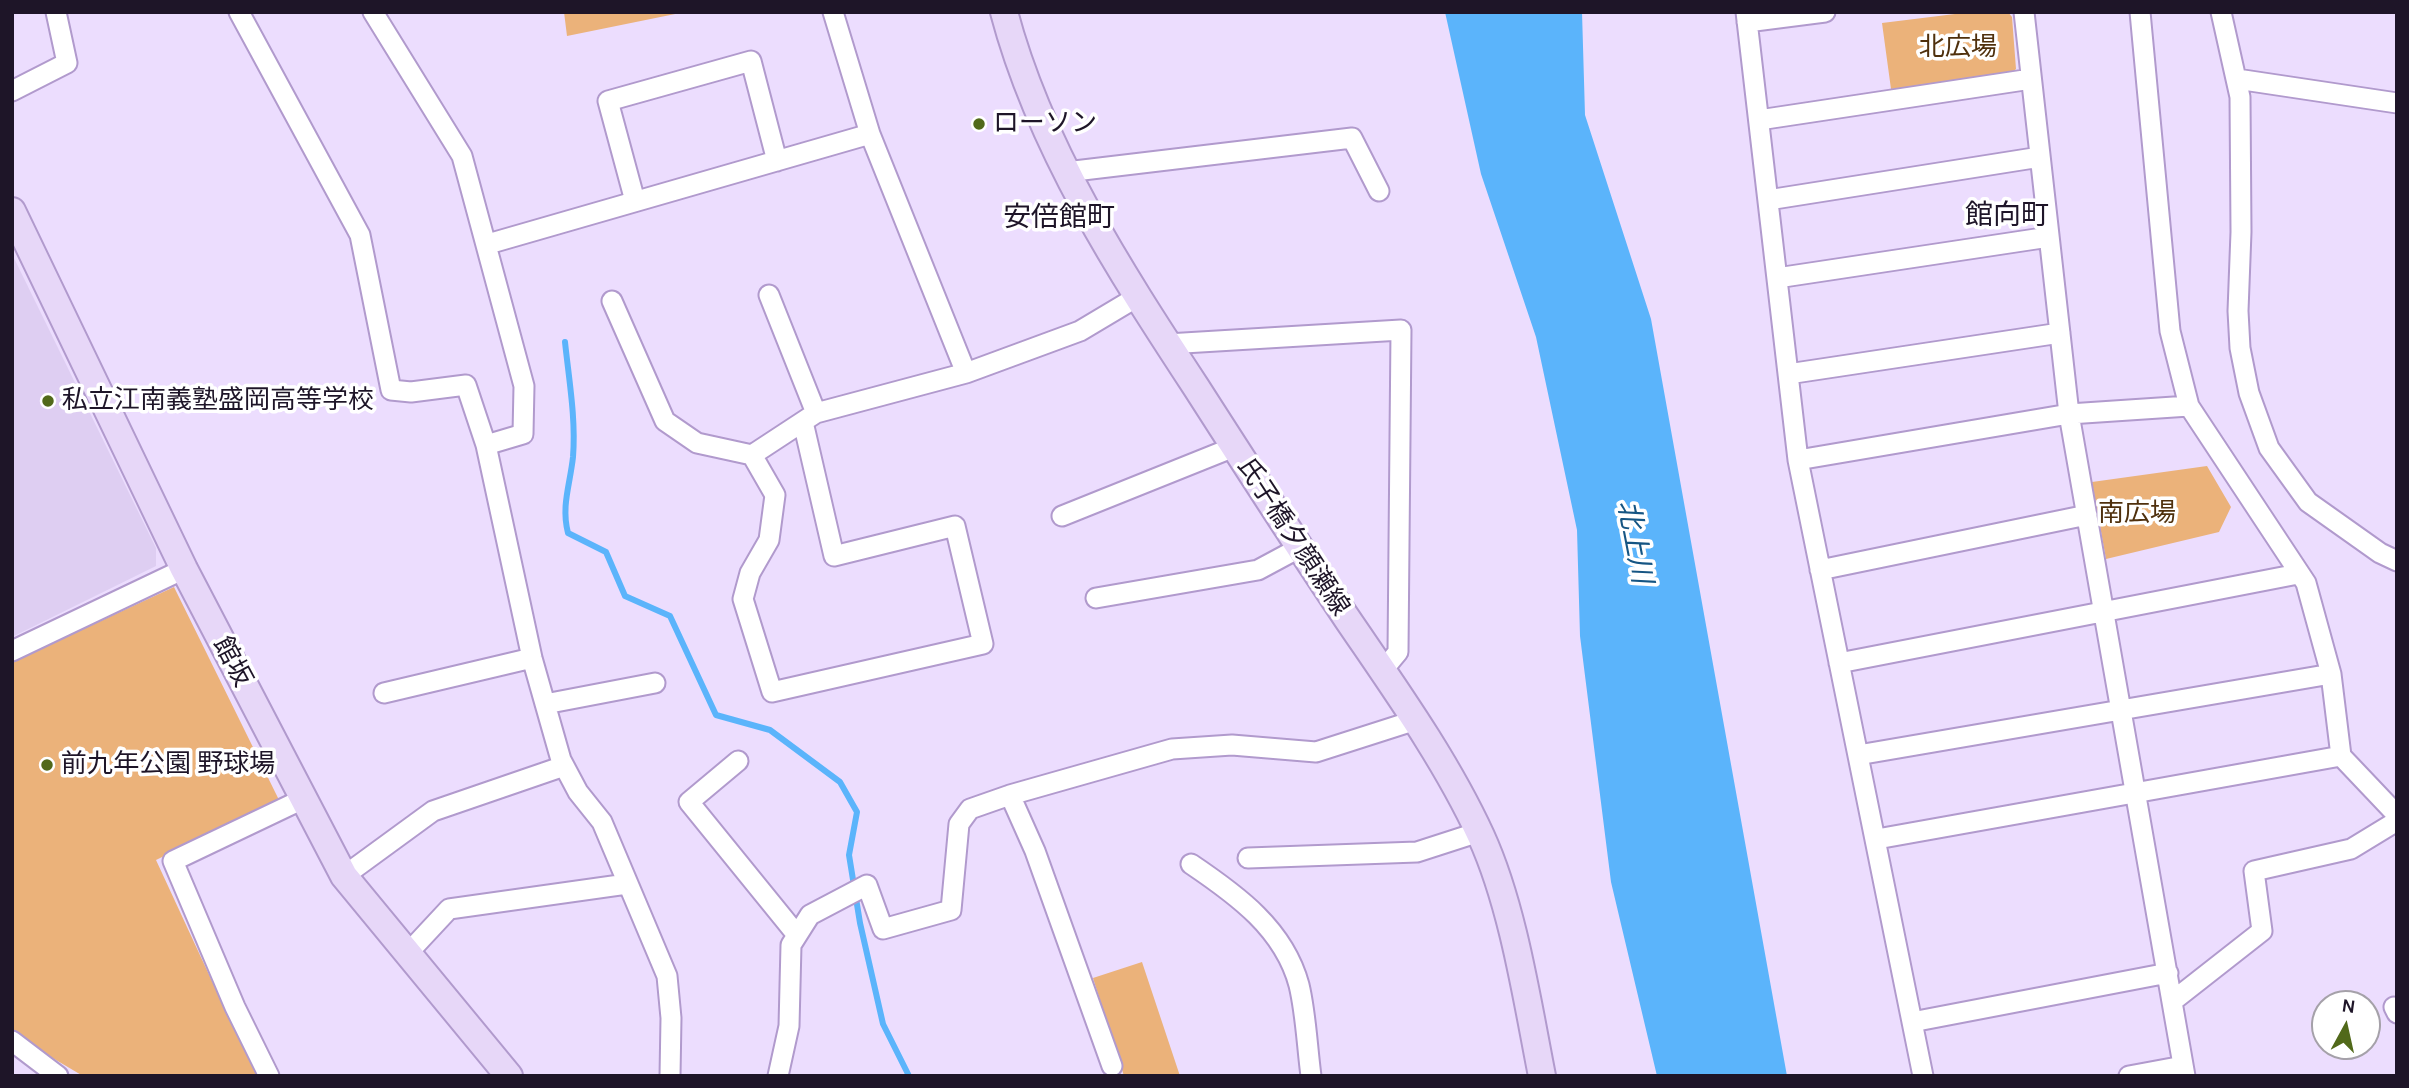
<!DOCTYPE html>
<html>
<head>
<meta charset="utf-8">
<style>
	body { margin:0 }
	#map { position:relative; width:2409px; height:1088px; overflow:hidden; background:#ecddfe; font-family:Karla,sans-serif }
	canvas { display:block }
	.frame { position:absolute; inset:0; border:14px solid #1e1528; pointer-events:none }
	.north { position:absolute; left:2311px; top:990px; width:70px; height:70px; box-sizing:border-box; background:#fff; border:2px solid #a5a1a9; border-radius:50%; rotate:8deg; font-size:19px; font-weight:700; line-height:28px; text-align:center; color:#1e1528 }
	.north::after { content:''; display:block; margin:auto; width:24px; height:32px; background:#51691a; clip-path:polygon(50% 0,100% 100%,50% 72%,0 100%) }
</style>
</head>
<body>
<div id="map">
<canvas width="2409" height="1088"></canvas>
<div class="frame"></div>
<div class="north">N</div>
</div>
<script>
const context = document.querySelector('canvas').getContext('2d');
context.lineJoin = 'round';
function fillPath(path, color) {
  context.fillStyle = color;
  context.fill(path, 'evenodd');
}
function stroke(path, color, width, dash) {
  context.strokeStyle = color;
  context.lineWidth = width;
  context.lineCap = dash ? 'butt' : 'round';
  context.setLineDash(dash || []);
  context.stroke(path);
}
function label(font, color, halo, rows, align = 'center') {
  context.font = font + ' Karla,"Noto Sans JP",sans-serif';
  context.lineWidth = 7;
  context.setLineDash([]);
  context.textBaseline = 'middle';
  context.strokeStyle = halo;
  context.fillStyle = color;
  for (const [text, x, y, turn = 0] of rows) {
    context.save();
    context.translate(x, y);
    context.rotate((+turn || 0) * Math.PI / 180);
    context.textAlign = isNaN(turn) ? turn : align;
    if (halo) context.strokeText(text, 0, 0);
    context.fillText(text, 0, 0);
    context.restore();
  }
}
fillPath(new Path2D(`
	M 12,254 L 156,548 L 156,566 L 12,637 Z`), '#decef2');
fillPath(new Path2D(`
	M 564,12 L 685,12 L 567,36 Z
	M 1971,12 L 2008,12 L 2012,17 L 2016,69 L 2008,76 L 1891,89 L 1882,23 Z
	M 2207,466 L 2231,507 L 2219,532 L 2106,559 L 2092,482 Z
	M 174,587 L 279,800 L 156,860 L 230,1020 L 260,1076 L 83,1076 L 12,1034 L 12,662 Z
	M 1142,962 L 1180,1076 L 1124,1076 L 1093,978 Z`), '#ebb27a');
fillPath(new Path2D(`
	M 1445,12 L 1582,12 L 1585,115 L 1651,319 L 1787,1076 L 1657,1076 L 1611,882 L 1580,636 L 1577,530 L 1536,337 L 1481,174 Z`), '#5bb4fb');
stroke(new Path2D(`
	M 565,342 C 569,380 576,419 573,457 C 570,485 561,506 568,533 L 606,552 L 625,596 L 670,616 L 716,715 L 770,730 L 840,782 L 857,812 L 849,855 L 860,923 L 883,1024 L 909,1076`), '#5bb4fb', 6);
const street = new Path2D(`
	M 239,12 L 360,235 L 391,390 L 411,392 L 466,385 L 486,445 L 532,658 L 561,760 L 578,792 L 602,822 L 667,976 L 671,1018 L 670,1076
	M 373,12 L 462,156 L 524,386 L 523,434 L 486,445
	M 833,12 L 870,134 L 966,373 L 1080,331 L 1137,297
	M 1746,12 L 1798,460 L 1923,1076
	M 2024,12 L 2069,414 L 2185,1076
	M 2140,12 L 2170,331 L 2189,406 L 2306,583 L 2331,674 L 2341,756 L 2397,815
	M 2221,12 L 2240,97 L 2241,232 L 2238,311 L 2240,348 L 2249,393 L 2269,448 L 2308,502 L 2380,553 L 2397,561
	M 1747,22 L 1825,12
	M 2237,79 L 2397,103
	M 12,91 L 67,63 L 56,12
	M 1759,120 L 2031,79
	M 1066,172 L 1352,138 L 1379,191
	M 1768,200 L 2040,157
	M 635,201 L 608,101 L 751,61 L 777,161
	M 488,244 L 870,134
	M 1777,278 L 2049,237
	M 769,295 L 816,413
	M 612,301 L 665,421 L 697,443 L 752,455 L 775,495 L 769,540 L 750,573 L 743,599 L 772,692 L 983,644 L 955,526 L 834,556 L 803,422
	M 1167,344 L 1401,330 L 1398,652 L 1383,670
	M 1788,374 L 2060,333
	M 752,455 L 816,413 L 966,373
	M 1798,460 L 2069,414 L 2189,406
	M 1062,516 L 1234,447
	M 1820,570 L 2087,515
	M 1096,598 L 1258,570 L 1299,548
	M 12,651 L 184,569
	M 1839,663 L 2298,574
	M 384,693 L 532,658
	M 545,704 L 655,683
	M 1858,755 L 2331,674
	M 738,761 L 689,802 L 797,935
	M 1877,839 L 2341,756
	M 1248,858 L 1417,852 L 1479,832
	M 1191,864 C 1237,895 1284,929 1299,985 C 1306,1014 1307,1046 1311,1076
	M 344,876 L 433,811 L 564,766
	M 408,953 L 449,909 L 627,884
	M 2174,1000 L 2262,931 L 2254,871 L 2351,849 L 2397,821
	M 2394,1007 L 2397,1013
	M 1912,1022 L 2168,973
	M 12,1041 L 58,1076
	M 1112,1066 L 1035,851 L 1010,795 L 1172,749 L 1232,745 L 1316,752 L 1416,720
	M 269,1076 L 235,1007 L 173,861 L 303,799
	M 778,1076 L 789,1026 L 791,945 L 810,915 L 867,885 L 883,929 L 951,910 L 959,824 L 970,809 L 1010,795
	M 2129,1076 L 2183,1066`);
const secondary = new Path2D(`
	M 1004,12 C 1040,148 1120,271 1196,387 C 1246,465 1296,543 1348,620 C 1395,689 1446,760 1481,836 C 1513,906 1527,1000 1542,1076
	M 12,211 L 184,569 L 344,876 L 509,1076`);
stroke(street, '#b19acd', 23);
stroke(secondary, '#b19acd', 30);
stroke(street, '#fff', 19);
stroke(secondary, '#e7d7f8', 26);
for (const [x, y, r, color] of [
	[979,124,7,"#51691a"],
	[48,401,7,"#51691a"],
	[47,765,7,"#51691a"]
]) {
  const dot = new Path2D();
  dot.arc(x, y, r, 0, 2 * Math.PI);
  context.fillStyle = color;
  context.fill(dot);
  stroke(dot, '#fff', 2.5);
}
label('26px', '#4f300d', '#fff', [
	["北広場",1958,48],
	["南広場",2137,514]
]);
label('26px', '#1e1528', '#fff', [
	["ローソン",993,124],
	["私立江南義塾盛岡高等学校",62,401],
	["前九年公園 野球場",61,765]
], 'left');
label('26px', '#1e1528', '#fff', [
	["氏子橋夕顔瀬線",1293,537,57],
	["館坂",232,662,62]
]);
label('28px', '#1e1528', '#fff', [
	["館向町",2007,216],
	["安倍館町",1059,218]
]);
label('italic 28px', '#155583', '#fff', [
	["北上川",1634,542,79]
]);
</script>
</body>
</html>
